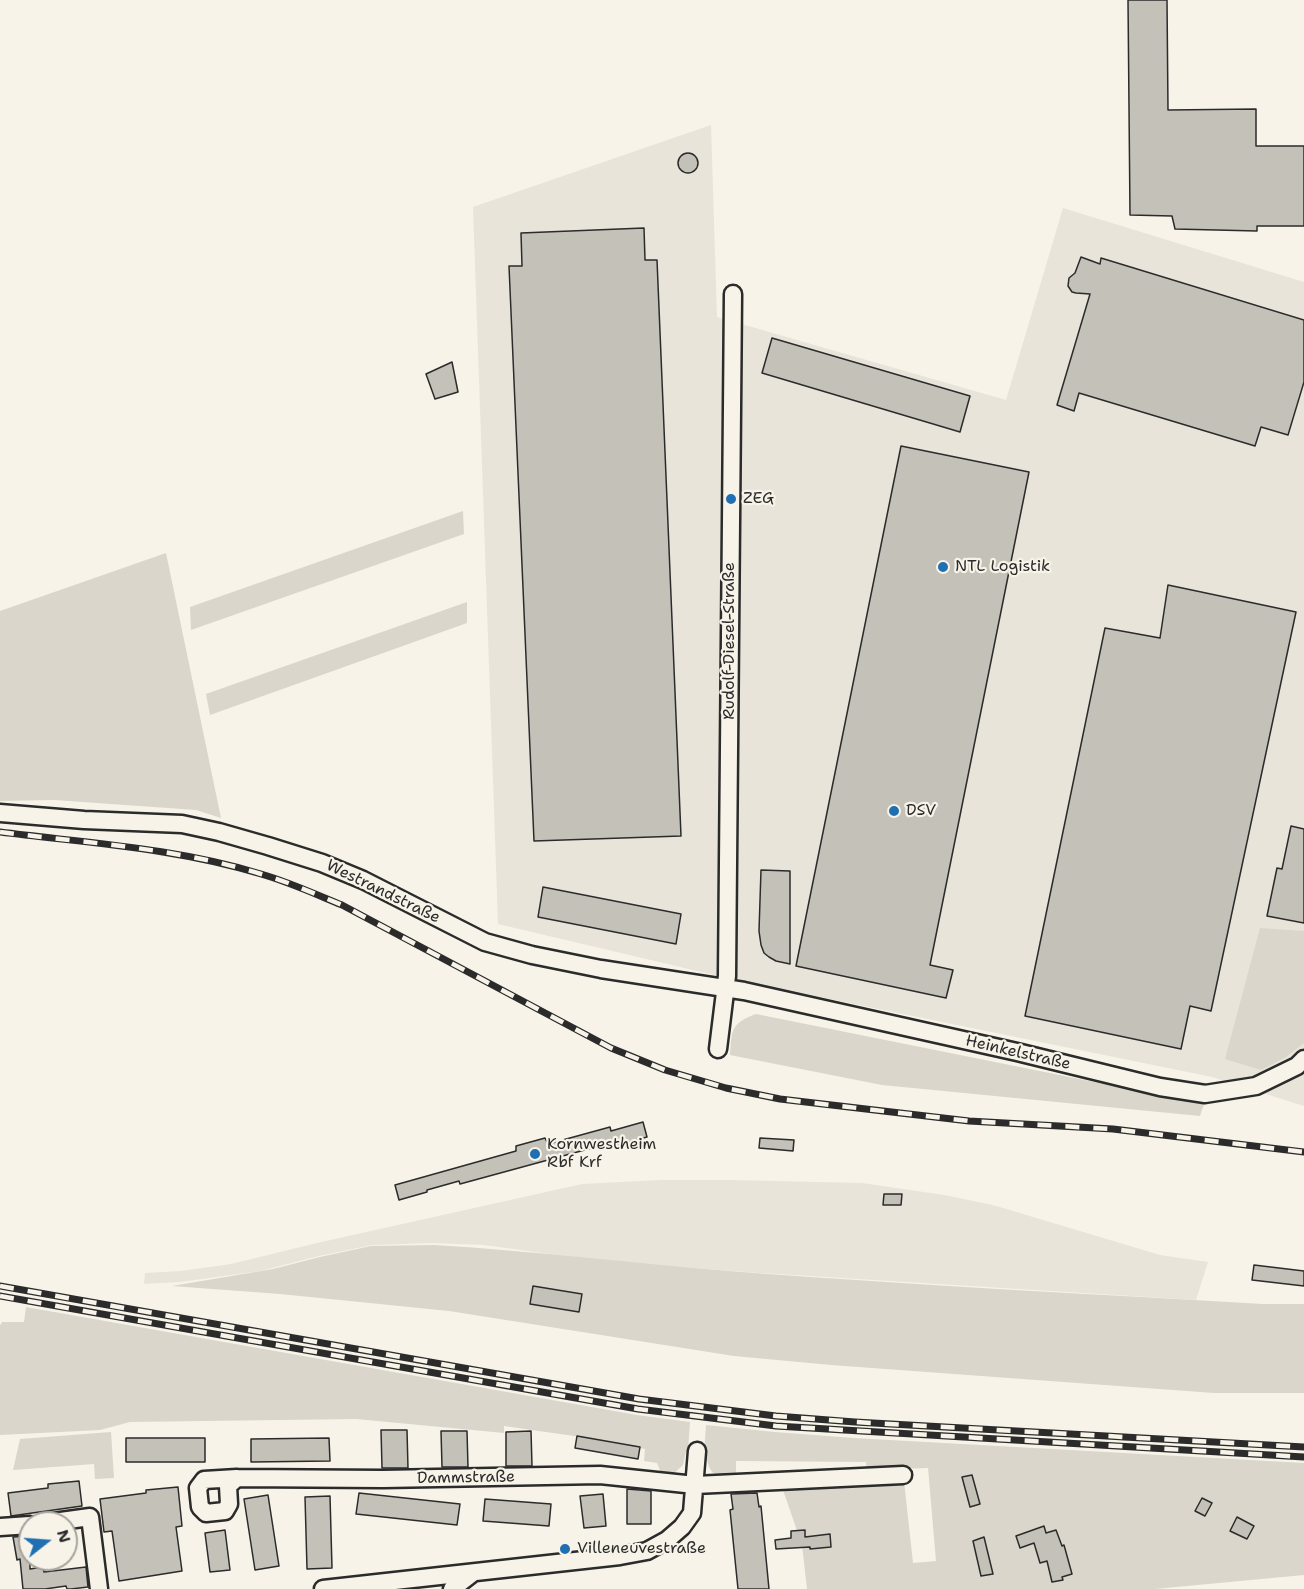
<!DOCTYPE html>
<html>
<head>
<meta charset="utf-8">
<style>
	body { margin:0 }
	#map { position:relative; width:1304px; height:1589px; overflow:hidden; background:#f7f3e8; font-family:"Shantell Sans",sans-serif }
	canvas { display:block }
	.north { position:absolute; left:18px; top:1511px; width:60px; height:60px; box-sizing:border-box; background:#f7f3e8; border:2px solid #a5a39c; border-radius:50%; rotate:73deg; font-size:16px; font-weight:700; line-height:24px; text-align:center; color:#2b2b2b }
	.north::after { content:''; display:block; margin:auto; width:21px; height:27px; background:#1f6fb2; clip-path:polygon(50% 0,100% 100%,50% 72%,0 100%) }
</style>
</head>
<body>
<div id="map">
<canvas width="1304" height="1589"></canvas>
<div class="north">N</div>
</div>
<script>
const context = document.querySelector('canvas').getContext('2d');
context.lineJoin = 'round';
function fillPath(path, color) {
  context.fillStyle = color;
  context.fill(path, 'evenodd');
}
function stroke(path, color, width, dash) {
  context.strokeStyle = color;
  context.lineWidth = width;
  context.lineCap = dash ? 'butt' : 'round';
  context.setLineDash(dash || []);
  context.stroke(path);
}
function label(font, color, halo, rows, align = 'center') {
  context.font = font + ' "Shantell Sans",sans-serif';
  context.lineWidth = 4.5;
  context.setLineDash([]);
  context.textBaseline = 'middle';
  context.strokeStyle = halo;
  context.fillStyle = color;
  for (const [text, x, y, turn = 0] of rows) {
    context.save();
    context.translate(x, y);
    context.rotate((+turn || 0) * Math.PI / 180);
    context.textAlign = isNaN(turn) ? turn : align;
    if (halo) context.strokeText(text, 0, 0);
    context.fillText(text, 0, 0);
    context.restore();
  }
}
fillPath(new Path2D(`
	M 711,125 L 717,317 L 1006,400 L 1063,208 L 1304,282 L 1304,1106 L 1212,1077 L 731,979 L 498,924 L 473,207 Z
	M 662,1180 L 731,1180 L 862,1183 L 944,1195 L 993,1205 L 1160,1255 L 1208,1262 L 1196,1300 L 745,1272 L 630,1263 L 550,1254 L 484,1245 L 433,1243 L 372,1245 L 319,1256 L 260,1271 L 180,1282 L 144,1284 L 145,1273 L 181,1271 L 231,1264 L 317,1243 L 582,1184 Z`), '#e8e4da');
fillPath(new Path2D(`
	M 463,511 L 464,534 L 191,630 L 190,607 Z
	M 166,553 L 221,818 L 196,810 L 54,800 L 0,801 L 0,611 Z
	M 467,602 L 467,623 L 210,715 L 206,694 Z
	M 1260,928 L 1304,931 L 1304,1043 L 1286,1057 L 1261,1070 L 1225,1059 Z
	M 756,1014 L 1204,1104 L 1200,1116 L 882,1085 L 730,1055 C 732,1030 730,1024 756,1014 Z
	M 434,1245 C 536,1251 639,1264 741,1272 C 915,1285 1089,1294 1263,1304 L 1304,1304 L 1304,1393 L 1214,1393 L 831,1365 L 734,1356 L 449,1311 L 280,1294 L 172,1286 L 273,1269 L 320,1257 L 371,1246 Z
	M 26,1307 L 637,1415 L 690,1422 L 688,1451 L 686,1451 L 683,1465 L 670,1477 L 662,1475 L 657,1463 L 644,1461 L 645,1449 L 581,1437 L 504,1426 L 504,1433 L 356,1419 L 130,1422 L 100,1430 L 0,1435 L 0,1325 L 1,1324 L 2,1322 L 24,1322 Z
	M 706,1425 L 775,1432 L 854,1438 L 1304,1463 L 1304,1575 L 1155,1589 L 807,1589 L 802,1545 L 783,1490 L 904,1481 L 913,1563 L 936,1561 L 928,1468 L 867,1470 L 866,1462 L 736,1461 L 736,1475 C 715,1477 709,1476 706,1453 L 704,1453 Z
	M 111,1432 L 114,1478 L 95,1479 L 94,1464 L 13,1470 L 20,1439 Z`), '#dad6cc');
const building = new Path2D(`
	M 1128,0 L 1167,0 L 1168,110 L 1256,109 L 1256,146 L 1304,146 L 1304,226 L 1257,226 L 1257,231 L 1175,229 L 1172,216 L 1130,215 Z
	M678 163a10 10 0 1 1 20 0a10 10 0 1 1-20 0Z
	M 644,228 L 645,260 L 657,260 L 681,836 L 534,841 L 509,266 L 522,266 L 521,233 Z
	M 1081,257 L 1100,264 L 1101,258 L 1304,320 L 1304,382 L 1288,435 L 1261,427 L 1255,446 L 1079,393 L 1074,411 L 1057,405 L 1090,294 L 1076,293 L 1072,292 L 1068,286 L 1069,278 L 1075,273 Z
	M 772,338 L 970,396 L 960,432 L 762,373 Z
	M 452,362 L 458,392 L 435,399 L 426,374 Z
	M 901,446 L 1029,472 L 930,965 L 953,970 L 946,998 L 796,966 Z
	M 1168,585 L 1296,612 L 1211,1011 L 1190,1006 L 1181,1049 L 1025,1016 L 1105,628 L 1160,638 Z
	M 1291,826 L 1304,829 L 1304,923 L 1267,916 L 1277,868 L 1282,869 Z
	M 761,870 L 790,871 L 790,964 L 776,961 L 769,957 L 764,953 L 761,945 L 759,931 Z
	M 543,887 L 681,914 L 676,944 L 538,917 Z
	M 643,1122 L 647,1137 L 615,1146 L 614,1142 L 460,1184 L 459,1181 L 427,1190 L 427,1192 L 399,1200 L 395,1185 L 516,1151 L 516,1146 L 545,1138 L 548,1144 L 610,1127 L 611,1131 Z
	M 760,1138 L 794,1140 L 793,1151 L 759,1148 Z
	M 884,1194 L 902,1194 L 901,1205 L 883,1205 Z
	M 1254,1265 L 1304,1271 L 1304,1286 L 1252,1280 Z
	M 533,1286 L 582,1294 L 579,1312 L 530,1304 Z
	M 381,1430 L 407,1430 L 408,1468 L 382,1468 Z
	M 441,1431 L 467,1431 L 468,1467 L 442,1467 Z
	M 531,1431 L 532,1466 L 506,1466 L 506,1432 Z
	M 577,1436 L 640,1447 L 638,1459 L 575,1448 Z
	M 126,1438 L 205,1438 L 205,1462 L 126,1462 Z
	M 329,1438 L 330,1461 L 251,1462 L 251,1439 Z
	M 972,1475 L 980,1504 L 970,1507 L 962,1477 Z
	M 79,1481 L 82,1506 L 11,1516 L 8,1493 L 48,1488 L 48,1484 Z
	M 178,1487 L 182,1526 L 176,1527 L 182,1571 L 119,1581 L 112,1531 L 104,1532 L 100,1499 L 146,1493 L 146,1490 Z
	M 627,1489 L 651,1491 L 651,1524 L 627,1524 Z
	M 359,1493 L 460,1504 L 457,1525 L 356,1514 Z
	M 757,1493 L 759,1507 L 761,1506 L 769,1589 L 738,1589 L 730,1510 L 733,1509 L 731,1494 Z
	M 603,1494 L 606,1526 L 584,1528 L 580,1496 Z
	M 268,1495 L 279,1566 L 255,1570 L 244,1499 Z
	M 330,1496 L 332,1568 L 307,1569 L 305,1497 Z
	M 1202,1498 L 1212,1503 L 1205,1516 L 1195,1511 Z
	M 485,1499 L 551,1504 L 549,1526 L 483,1521 Z
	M 1237,1517 L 1254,1526 L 1247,1539 L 1230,1531 Z
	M 1044,1526 L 1046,1533 L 1056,1530 L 1062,1546 L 1064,1545 L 1072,1574 L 1062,1577 L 1063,1580 L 1052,1582 L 1047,1561 L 1040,1563 L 1034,1543 L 1020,1548 L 1016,1536 Z
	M 225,1530 L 230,1570 L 210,1572 L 205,1533 Z
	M 805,1530 L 805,1537 L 830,1534 L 831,1547 L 810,1549 L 810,1547 L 776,1549 L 775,1540 L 791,1538 L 791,1531 Z
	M 30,1536 L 30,1569 L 43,1567 L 44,1572 L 86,1567 L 88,1587 L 71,1589 L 67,1589 L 66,1586 L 45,1589 L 23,1589 L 20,1559 L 17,1560 L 13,1537 Z
	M 984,1537 L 993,1574 L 981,1576 L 973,1541 Z`);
fillPath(building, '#c4c1b9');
stroke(building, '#2b2b2b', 1.5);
const minor = new Path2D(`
	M 0,813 L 84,820 L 182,824 L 219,832 L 268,846 L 322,863 L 363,880 L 485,942 L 532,955 L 601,969 L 744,991 L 1017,1052 L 1160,1087 L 1205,1094 L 1256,1086 L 1297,1066 L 1304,1059
	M 718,1049 L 727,976 L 733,294
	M 237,1478 L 228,1486 L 229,1504 L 225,1511 L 206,1513 L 200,1507 L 198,1488 L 204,1480 L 237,1478 L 383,1479 L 600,1475 L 695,1485 L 903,1475
	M 46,1523 L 90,1517 L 99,1589
	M 0,1527 L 30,1525
	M 323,1589 L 620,1556 L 647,1551 L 667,1540 L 682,1527 L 692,1513 L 697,1451
	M 452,1589 L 473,1573`);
stroke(minor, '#2b2b2b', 21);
stroke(minor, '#f7f3e8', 16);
const rail = new Path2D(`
	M 0,832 C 87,843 177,848 261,874 C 289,882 315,894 342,905 L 611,1048 L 665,1070 L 726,1088 L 780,1099 L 969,1121 L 1113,1129 L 1304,1152
	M 0,1286 L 639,1399 L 776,1416 L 855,1422 L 1304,1447
	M 0,1296 L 638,1409 L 776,1426 L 1304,1457`);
stroke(rail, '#2b2b2b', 7);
stroke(rail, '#f7f3e8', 4.5, [14]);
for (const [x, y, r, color] of [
	[731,499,6,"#1f6fb2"],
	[943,567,6,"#1f6fb2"],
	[894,811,6,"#1f6fb2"],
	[535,1154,6,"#1f6fb2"],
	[565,1549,6,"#1f6fb2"]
]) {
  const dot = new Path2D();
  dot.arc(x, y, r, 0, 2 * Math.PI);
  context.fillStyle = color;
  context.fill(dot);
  stroke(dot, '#f7f3e8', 2);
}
label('16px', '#2b2b2b', '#f7f3e8', [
	["ZEG",743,499],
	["NTL Logistik",955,567],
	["DSV",906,811],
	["Kornwestheim",547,1145],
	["Rbf Krf",547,1163],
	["Villeneuvestraße",577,1549]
], 'left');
label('16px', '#2b2b2b', '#f7f3e8', [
	["Rudolf-Diesel-Straße",730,641,-90],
	["Westrandstraße",383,892,26],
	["Heinkelstraße",1018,1053,13],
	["Dammstraße",466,1478,-1]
]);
</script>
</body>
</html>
